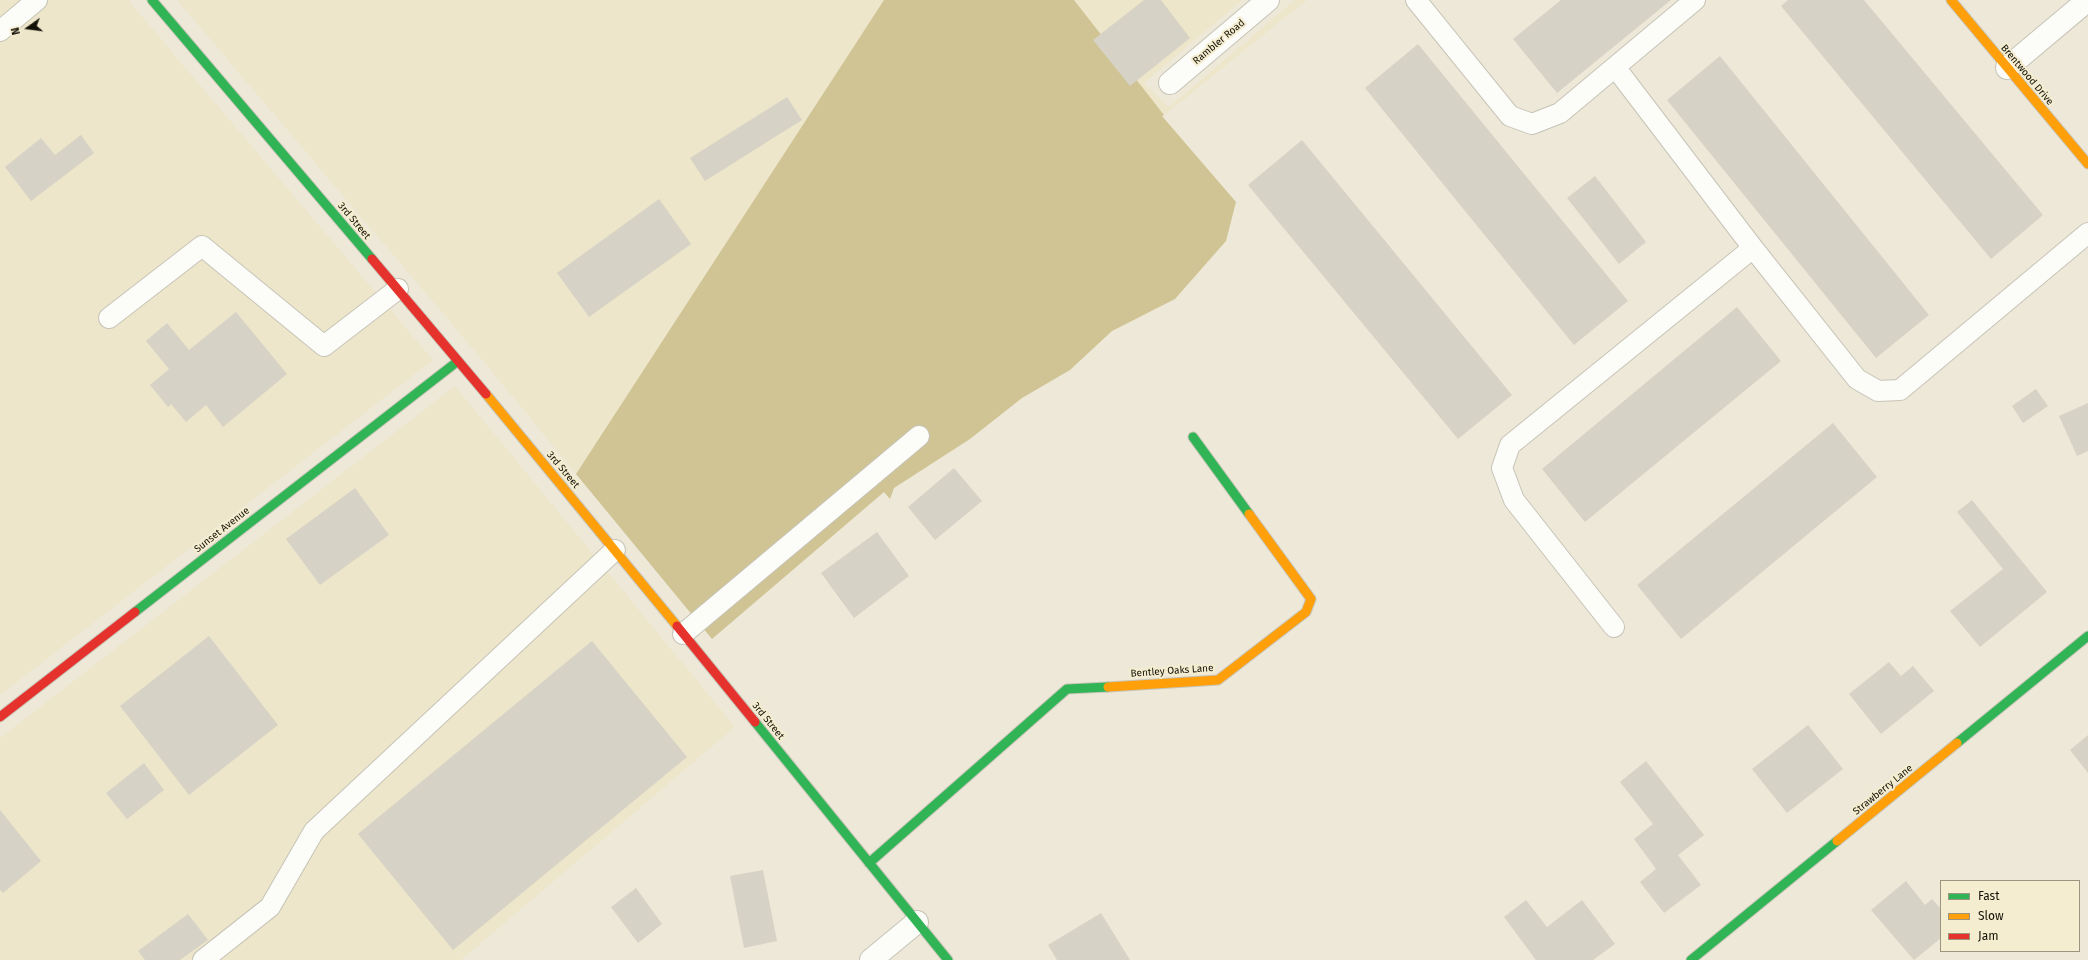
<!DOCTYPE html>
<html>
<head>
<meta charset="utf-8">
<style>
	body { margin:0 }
	#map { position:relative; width:2088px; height:960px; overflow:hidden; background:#ede8d8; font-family:"Fira Sans",sans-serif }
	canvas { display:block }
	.legend { position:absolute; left:1940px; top:880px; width:140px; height:72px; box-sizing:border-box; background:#f5edd0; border:1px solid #9b957f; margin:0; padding:5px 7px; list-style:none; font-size:12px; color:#131006 }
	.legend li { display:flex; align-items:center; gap:8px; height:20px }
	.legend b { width:20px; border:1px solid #9b957f }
	.north { position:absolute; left:8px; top:8px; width:40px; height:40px; -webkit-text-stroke:3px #f5edd0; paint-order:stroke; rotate:256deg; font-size:11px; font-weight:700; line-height:16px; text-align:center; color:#131006 }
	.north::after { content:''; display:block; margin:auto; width:14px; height:18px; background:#131006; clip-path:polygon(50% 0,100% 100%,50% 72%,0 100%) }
</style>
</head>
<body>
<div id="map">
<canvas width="2088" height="960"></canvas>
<ul class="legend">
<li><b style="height:5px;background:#30b455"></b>Fast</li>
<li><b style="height:5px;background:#ff9f0a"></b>Slow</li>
<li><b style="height:5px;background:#e5322d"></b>Jam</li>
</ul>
<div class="north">N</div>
</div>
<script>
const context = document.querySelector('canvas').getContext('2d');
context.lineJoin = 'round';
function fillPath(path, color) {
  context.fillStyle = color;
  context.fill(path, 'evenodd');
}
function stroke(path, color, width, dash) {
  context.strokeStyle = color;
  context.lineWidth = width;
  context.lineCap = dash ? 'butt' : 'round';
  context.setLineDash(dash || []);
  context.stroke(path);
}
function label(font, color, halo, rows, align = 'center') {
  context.font = font + ' "Fira Sans",sans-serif';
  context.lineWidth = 4;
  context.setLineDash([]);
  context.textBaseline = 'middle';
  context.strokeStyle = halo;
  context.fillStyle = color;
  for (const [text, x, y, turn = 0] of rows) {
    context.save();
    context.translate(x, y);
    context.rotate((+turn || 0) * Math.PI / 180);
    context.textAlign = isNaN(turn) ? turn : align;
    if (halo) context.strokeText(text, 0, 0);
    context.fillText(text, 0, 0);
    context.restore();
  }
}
fillPath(new Path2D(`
	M 0,0 L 128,0 L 433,360 L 0,695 Z
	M 177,0 L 884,0 L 576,474 L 485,363 Z
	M 1074,0 L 1242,0 L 1144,83 L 1169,107 L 1295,0 L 1307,0 L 1164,115 Z
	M 455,386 L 735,727 L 461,960 L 0,960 L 0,738 Z`), '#ede6ca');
fillPath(new Path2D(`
	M 884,0 L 1074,0 L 1164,115 L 1162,116 L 1236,202 L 1226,241 L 1175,299 L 1112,331 L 1070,370 L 1022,398 L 970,439 L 894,488 L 890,499 L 884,492 L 712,639 L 576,474 Z`), '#d0c494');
fillPath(new Path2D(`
	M 1144,0 L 1161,0 L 1190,38 L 1130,86 L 1093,40 Z
	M 1561,0 L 1671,0 L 1557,93 L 1513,39 Z
	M 1788,0 L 1864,0 L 2043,215 L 1991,259 L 1781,6 Z
	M 1418,44 L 1628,301 L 1574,345 L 1365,88 Z
	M 1720,56 L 1929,315 L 1876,358 L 1667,100 Z
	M 787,97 L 802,120 L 705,181 L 690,158 Z
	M 81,135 L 94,153 L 31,201 L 5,167 L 41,138 L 55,155 Z
	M 1302,140 L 1512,395 L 1458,439 L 1248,185 Z
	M 1595,176 L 1646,242 L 1619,264 L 1567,198 Z
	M 659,199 L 691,244 L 589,317 L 557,273 Z
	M 1737,307 L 1781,361 L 1585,522 L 1542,469 Z
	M 236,312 L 287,374 L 223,427 L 206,405 L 186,422 L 171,404 L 168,407 L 150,385 L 169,369 L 146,341 L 167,323 L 189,350 Z
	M 2036,389 L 2048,406 L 2023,423 L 2012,406 Z
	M 2088,403 L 2088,451 L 2077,456 L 2059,416 Z
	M 1833,423 L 1877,477 L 1681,639 L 1637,585 Z
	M 954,468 L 982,501 L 935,540 L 908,507 Z
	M 355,488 L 389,535 L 320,585 L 286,539 Z
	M 1972,500 L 2047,592 L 1980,647 L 1950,611 L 2003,569 L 1957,512 Z
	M 877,532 L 909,576 L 854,618 L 821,573 Z
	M 209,636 L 278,725 L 189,795 L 120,706 Z
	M 592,641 L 687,757 L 453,950 L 358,834 Z
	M 1889,662 L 1901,676 L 1913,666 L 1934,691 L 1881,734 L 1849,694 Z
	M 1808,725 L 1843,769 L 1787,813 L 1752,769 Z
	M 2088,735 L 2088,773 L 2070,750 Z
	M 1646,761 L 1704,835 L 1678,855 L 1701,885 L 1664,913 L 1640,882 L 1656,869 L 1634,839 L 1653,824 L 1620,782 Z
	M 144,763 L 164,790 L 127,819 L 106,793 Z
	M 0,810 L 41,861 L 3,893 L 0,890 Z
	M 763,870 L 777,941 L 744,948 L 730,876 Z
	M 1906,881 L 1925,905 L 1932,899 L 1941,909 L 1941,938 L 1914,960 L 1871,910 Z
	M 636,888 L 662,924 L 638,943 L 611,907 Z
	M 1526,900 L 1547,927 L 1582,900 L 1615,944 L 1593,960 L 1536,960 L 1504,917 Z
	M 1101,913 L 1130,960 L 1057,960 L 1048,945 Z
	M 188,914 L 208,940 L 180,960 L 145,960 L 138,951 Z`), '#d6d2c6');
const lane = new Path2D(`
	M 1416,0 L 1510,116 L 1532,124 L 1560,113 L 1615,67
	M 1695,0 L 1615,67 L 1753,248 L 1857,379 L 1878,391 L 1900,390 L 2088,233
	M 0,31 L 37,0
	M 109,318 L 202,246 L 324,346 L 398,289
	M 1614,627 L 1514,500 L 1502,468 L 1510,445 L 1753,248
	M 683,634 L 919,436
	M 203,960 L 270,907 L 314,831 L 615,550`);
const street = new Path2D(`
	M 2007,68 L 2088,0
	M 1170,83 L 1268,0
	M 871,960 L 917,922`);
const fast = new Path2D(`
	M 152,0 L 372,259
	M 1193,437 L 1249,514
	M 135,612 L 458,361
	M 755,722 L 948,960
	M 1957,743 L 2088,636
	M 869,863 L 1067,689 L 1108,687
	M 1691,960 L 1837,841`);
const slow = new Path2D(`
	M 1951,0 L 2088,164
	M 486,394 L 677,626
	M 1108,687 L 1218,680 L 1306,612 L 1311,599 L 1249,514
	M 1837,841 L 1957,743`);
const jam = new Path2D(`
	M 372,259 L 486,394
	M 677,626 L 755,722
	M 0,717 L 135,612`);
stroke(lane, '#c7c4b7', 22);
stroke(street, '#c7c4b7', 24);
stroke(fast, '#c7c4b7', 11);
stroke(slow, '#c7c4b7', 11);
stroke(jam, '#c7c4b7', 11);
stroke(lane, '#fcfcf9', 20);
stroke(street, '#fcfcf9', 22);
stroke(fast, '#30b455', 9);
stroke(slow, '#ff9f0a', 9);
stroke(jam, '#e5322d', 9);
label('10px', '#131006', '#f5edd0', [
	["Rambler Road",1219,42,-40],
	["Brentwood Drive",2027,75,50],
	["3rd Street",354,221,50],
	["3rd Street",563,470,50],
	["Sunset Avenue",222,530,-38],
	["Bentley Oaks Lane",1172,671,-4],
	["3rd Street",768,721,51],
	["Strawberry Lane",1883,790,-39]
]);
</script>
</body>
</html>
